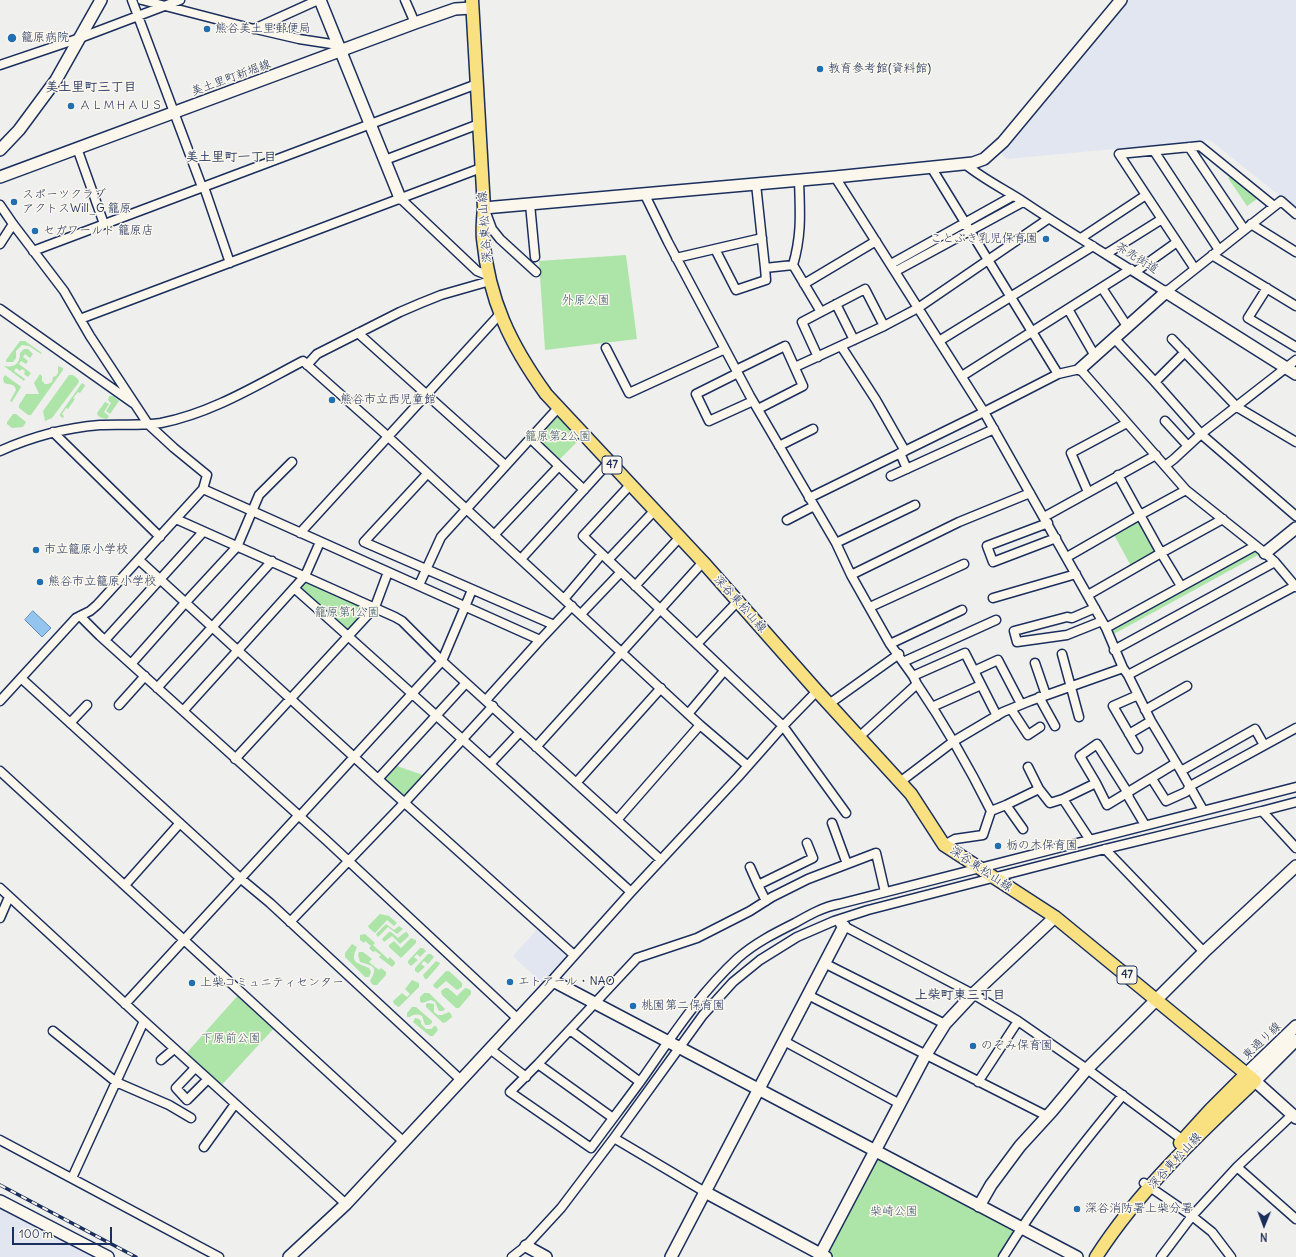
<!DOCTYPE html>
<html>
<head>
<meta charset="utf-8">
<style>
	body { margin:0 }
	#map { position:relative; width:1296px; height:1257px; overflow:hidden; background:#efefee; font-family:Delius,sans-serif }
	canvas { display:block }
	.north { position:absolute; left:1244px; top:1205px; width:40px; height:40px; -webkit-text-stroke:3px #fbf7ec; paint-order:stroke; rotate:181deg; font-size:11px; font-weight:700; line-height:16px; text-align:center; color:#1b2f5e }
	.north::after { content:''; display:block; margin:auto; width:14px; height:18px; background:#1b2f5e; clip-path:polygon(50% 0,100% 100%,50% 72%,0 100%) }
	.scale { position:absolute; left:12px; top:1227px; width:100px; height:18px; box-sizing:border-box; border:2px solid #1b2f5e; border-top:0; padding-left:5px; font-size:12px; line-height:14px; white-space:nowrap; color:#1b2f5e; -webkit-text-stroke:3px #fbf7ec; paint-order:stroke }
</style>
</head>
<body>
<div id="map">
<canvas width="1296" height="1257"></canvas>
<div class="north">N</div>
<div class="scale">100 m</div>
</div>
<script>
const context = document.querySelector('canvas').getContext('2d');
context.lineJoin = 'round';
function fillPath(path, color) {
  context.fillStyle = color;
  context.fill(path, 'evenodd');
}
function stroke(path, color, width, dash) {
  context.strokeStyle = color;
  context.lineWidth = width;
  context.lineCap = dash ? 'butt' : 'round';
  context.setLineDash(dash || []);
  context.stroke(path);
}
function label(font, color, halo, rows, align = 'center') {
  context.font = font + ' Delius,"Klee One",sans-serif';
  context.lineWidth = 3;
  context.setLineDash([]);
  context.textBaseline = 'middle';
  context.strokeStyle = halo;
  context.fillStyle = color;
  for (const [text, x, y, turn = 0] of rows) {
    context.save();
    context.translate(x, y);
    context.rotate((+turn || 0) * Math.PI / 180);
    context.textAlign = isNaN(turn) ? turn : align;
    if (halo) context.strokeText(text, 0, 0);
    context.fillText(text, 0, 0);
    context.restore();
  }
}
fillPath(new Path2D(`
	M 1128,0 L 1296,0 L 1296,209 L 1210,140 L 1007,159 L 1000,153 Z
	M 539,927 L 570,954 L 570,957 L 544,985 L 513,956 Z
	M 0,1207 L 93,1257 L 0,1257 Z`), '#e1e6f1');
fillPath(new Path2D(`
	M 1231,176 L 1257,199 L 1247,206 L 1228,178 Z
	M 626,255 L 637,339 L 545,350 L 539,261 Z
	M 20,341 L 25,341 L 42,353 L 41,354 L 29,346 L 22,345 L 16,351 L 16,358 L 13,362 L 6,362 L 6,360 Z
	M 24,349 L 28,349 L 33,354 L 30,358 L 25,354 L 23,357 L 28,361 L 26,364 L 21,361 L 19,364 L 31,373 L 28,377 L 24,374 L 25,371 L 22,369 L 20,371 L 16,368 L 14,371 L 25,379 L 24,381 L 4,366 C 14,368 20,364 20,353 Z
	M 58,366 L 63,368 L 63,370 L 31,415 L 28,415 L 19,408 L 19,405 L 26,394 L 39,394 L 34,383 L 40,374 L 42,376 L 42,381 L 45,384 L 48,384 L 52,382 L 53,377 L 56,376 L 58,373 Z
	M 5,375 L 20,386 L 21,387 L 12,402 L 10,401 L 16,390 C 15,383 9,385 4,383 L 3,378 Z
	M 69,375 L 73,375 L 78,379 L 79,382 L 52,418 L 45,421 L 43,411 Z
	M 82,383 L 84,384 L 85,386 L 80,393 L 78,392 L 73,398 L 75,399 L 68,409 L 66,408 L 62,414 L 64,416 L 63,418 L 60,416 L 60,414 Z
	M 109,396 L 113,396 L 119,401 L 110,414 L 106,411 L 111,403 L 108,400 Z
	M 105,402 L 109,404 L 104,412 L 109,416 L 107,419 L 102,418 L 98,416 L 97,413 Z
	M 559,413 L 581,438 L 558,461 L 534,438 Z
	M 13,414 L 16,414 L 26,422 L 23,427 L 12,428 L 7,424 L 7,422 Z
	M 1137,519 L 1140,520 L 1157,550 L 1154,554 L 1131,566 L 1113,533 Z
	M 1253,549 L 1260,554 L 1112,635 L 1109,629 Z
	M 306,580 L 368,608 L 348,631 L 298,588 Z
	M 397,766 L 426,776 L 407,798 L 384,779 Z
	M 380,914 L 389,916 L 397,923 L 394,926 L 387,920 L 375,933 L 369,928 L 368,926 Z
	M 386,924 L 394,930 L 399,926 L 403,929 L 397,934 L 388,927 L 378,937 L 376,934 Z
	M 389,932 L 391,932 L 398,938 L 404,933 L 407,932 L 409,936 L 400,944 L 392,936 L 384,942 L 382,939 Z
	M 365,934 L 375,943 L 373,945 L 388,959 L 390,957 L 395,962 L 395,964 L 392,967 L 379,957 L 381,955 L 375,951 L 373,952 L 369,948 L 371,946 L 365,941 L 364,943 L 360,940 L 360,935 Z
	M 411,938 L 416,940 L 416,943 L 401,958 L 389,947 L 389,945 L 394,941 L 401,948 Z
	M 352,944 L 357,947 C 350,963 356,962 369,968 L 371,972 L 369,977 L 365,977 L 345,957 L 345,953 Z
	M 420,948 L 423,948 L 426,951 L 420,957 L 417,954 L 414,957 L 418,960 L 411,966 L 408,963 L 408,961 Z
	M 359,952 L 363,952 L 372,959 L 369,962 L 379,970 L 381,968 L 386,972 L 386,975 L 377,985 L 373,985 L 370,981 C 379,966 373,966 360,962 L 358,955 Z
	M 428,954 L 431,954 L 434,957 L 428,964 L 424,961 L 421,964 L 425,967 L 418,973 L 415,971 L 415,968 Z
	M 436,961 L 440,963 L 439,965 L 427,979 L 425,979 L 423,975 Z
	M 446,971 L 449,971 L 462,983 L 462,987 L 457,990 L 446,981 L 437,989 L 434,987 L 433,985 Z
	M 412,980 L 419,983 L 419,987 L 399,1007 L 398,1007 L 394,1004 L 393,1001 L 402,993 L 407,997 L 410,994 L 405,989 Z
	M 445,988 L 448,988 L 457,996 L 465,988 L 469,989 L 471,991 L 471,994 L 459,1008 L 456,1008 L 442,995 L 441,991 Z
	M 241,992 L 277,1025 L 218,1089 L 183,1057 Z
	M 424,993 L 429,993 L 445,1009 L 443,1011 L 439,1011 L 435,1002 L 431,1000 L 422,1003 L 420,1001 L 420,997 Z
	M 428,1003 L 434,1004 L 434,1012 L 438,1015 L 442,1015 L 449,1012 L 451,1014 L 452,1017 L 446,1022 L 443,1023 L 426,1007 L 426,1004 Z
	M 412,1007 L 416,1007 L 432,1021 L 432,1023 L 429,1025 L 425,1025 L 422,1016 C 418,1014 414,1014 410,1017 L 407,1017 L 407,1013 Z
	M 415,1018 L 419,1019 L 421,1021 L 421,1024 L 426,1029 L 431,1029 L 434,1026 L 436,1026 L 438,1030 L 433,1036 L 430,1036 L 413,1022 Z
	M 875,1152 L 1021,1228 L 1003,1257 L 826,1257 L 821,1254 Z`), '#ade5a9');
const water = new Path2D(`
	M 33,611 L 51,628 L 42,637 L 25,620 Z`);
fillPath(water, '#93c5ef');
stroke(water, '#6389b5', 1);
const street = new Path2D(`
	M 132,0 L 202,187
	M 142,0 L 254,29 L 318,0
	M 405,0 L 415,23
	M 256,29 L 299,39 L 338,45
	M 0,65 L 80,38 L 180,0
	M 1189,147 L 1244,229
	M 77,148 L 104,224
	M 1154,151 L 1219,250
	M 385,160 L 479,124
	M 965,164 C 983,179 1004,189 1024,202 C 1070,233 1119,262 1166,292 L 1281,201 L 1296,214
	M 931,167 L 1058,374
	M 835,177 L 984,412 L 1106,628 L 1123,668 L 1128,675 L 1151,721 L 1181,771 L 1203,810
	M 799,180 C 800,212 802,234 793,265 L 821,312 L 802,322 L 818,357
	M 756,184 L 765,268 L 793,265
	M 204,187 L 230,263
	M 644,193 L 668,242 L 750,396 L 836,543 L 851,575 L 890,644 L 913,676 L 917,684 C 945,725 969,767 991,811
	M 1146,195 L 1119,154 L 1200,146 L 1274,206
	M 400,198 L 477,271 L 489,276
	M 530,204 L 535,257
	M 0,205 L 13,224 L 64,291 L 90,336 L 148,424 L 174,448 L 207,475 L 203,489 L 97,605 L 90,611 L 76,618 L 0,701
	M 486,213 L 492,229 L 500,239 L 536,272
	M 1251,224 L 1296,252
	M 1081,238 L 1146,195 L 1195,269
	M 0,244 L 13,224
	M 715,249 L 736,290 L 766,280 L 765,268
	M 33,251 L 477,84
	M 1106,254 L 1162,219
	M 1212,255 L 1296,306
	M 676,258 L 762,238
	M 891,264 L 1013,196
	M 896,271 L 1023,202
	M 1135,272 L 1177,242
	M 804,284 L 876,241
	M 1102,288 L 1127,326
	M 1267,288 L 1248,318 L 1296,347
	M 836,304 L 854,340
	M 0,309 L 133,403
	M 1068,309 L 1095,356
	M 821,312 L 865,289 L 884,326
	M 80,319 L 481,168
	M 358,333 L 505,465
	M 1114,338 L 1155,382 L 1201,434 L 1296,516
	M 1172,339 L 1237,407 L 1296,442
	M 939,341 L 1093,246
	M 841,346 L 876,400 L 905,451
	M 606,348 L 629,393 L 725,349
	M 307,365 L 317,354 L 400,312 L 421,303 L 441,295 L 490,281
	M 795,367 L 884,326 L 918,308 L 1048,219
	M 736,370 L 785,346 L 803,386 L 758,409
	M 738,373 L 696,394 L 709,421 L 753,401
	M 962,376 L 1131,269
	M 1155,382 L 1185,352
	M 1165,421 L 1188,446
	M 53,432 L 160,537
	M 530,438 L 584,490
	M 779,446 L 813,429
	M 0,451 C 33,436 64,428 100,425 C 120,424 141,426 161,423 C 212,413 257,385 303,361 L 384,433 L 700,725 L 748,766
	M 900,453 L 907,469
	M 1165,466 L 1174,459 L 1201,434 L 1296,360
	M 427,474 L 364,542 L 554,625
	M 1118,475 L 1161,553 L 1181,586
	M 891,476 L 994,429
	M 631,484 L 583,536 L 783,726 L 846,813
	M 203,489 L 540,640
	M 1088,492 L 1071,453 L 1127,423
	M 809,498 L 984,412 L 1058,374 L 1080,369 L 1186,490 L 1265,553 L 1275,562 L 1296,587
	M 1044,517 L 1156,455
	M 176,519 L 395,617 L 402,621 L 442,661 L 661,860
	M 787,520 L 814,506
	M 1048,523 L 987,546 L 993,562 L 1056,538
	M 300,533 L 500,314
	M 494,535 L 559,466
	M 836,543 L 915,505
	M 1067,557 L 1140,515 L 1186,490
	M 521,559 L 609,462
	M 139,560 L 378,779 L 574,955
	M 608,560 L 655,510
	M 851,575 L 959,522 L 1030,493
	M 419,585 L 441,537 L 558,408
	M 635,586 L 680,537
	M 294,588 C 407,688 519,791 631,892
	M 1088,595 L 1161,553 L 1223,519
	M 993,598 L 1076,574
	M 564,599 L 602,554
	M 870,607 L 964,564
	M 1095,608 L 1072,618 L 1067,617 L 1014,631 L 1017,642 L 1067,635 L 1102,621
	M 581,614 L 621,572
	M 80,616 L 100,636 L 326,840 L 518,1019
	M 1106,628 L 1255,546
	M 105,640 L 203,532
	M 697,644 L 738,601
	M 890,644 L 962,610
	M 1114,650 L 1275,562
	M 1062,654 L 1079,717
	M 903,662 L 996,620
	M 1035,663 L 1046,695
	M 131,664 L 185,603 L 233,551 L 237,547 L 259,495 L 292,462
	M 974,671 L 998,660 L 1021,704
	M 1128,675 L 1295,586
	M 913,676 L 965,653 L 997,716
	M 22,679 L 240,878 L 270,903 L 461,1080
	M 157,688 L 272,561
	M 1138,695 L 1113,706 L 1138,749
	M 1039,697 L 1055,726
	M 486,700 L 540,640 L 572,606
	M 829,704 L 899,654
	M 119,705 L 145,676
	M 932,707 L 981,685
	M 1011,709 L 1028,735 L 1040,727
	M 1145,710 L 1187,686
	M 183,711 L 305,576 L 320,542
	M 688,714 L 724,671
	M 70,723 L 87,705
	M 1129,734 L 1151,721
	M 859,737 L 917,684
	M 536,747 L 703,562
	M 235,759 L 375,607 L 388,572
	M 490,764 L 520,732
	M 1028,767 L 1039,789 L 1050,803 L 1063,799 L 1096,783 L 1080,756 L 1097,744 L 1128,793 L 1129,798 L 1145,825
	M 0,771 L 404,1142
	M 1181,771 L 1255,729 L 1264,745
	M 378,779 L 466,683
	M 1152,779 L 1166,801 L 1186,792 L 1190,786 L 1296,728
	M 900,782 L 954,741 L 1003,712 L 1030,701 L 1123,668
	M 576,783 L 661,688
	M 1096,783 L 1107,805 L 1176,763
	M 1063,799 L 1090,840
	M 1006,805 L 1023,829
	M 1262,811 L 1296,802
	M 299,817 L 442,661 L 472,590
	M 617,820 L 700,725
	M 832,823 L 847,864
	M 944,845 L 955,839 L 983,835 L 991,811 L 1006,805 L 1039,789
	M 1105,849 L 1204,952
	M 750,867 L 758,885 L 813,858 L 807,843
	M 125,885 L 180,823
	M 758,885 L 766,901
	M 0,888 L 144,1021 L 346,1204
	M 885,892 L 876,853 L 808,879 L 772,897 L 750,911 L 697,938 L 637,958 L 538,1064 L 510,1092 L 591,1148 C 607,1126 624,1104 640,1082 C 671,1038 698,995 738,958 C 755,943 775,933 795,923 C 809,915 823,907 839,904 C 992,866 1144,825 1296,787
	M 0,918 L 9,897
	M 290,922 L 405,802 L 493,706
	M 840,924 L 973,994 L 1018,1021 L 1087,1069 L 1187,1143
	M 824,963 L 945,1024
	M 553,981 L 555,977 L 631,892 L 738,777 L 783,726 L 817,691
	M 808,995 L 1047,1116
	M 125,1004 L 298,816
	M 570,1030 L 640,1082
	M 53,1031 L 116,1082 L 169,1105 L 191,1118
	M 784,1041 L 900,1104
	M 490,1049 L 526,1077
	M 161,1060 L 174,1049
	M 538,1064 L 613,1118
	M 195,1068 L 176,1088 L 187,1100 L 208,1079
	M 978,1082 L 1018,1021
	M 614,1138 L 705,1192
	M 0,1140 L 219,1257
	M 204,1147 L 235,1104
	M 1237,1167 L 1296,1219
	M 72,1178 L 144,1021
	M 1144,1183 L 1192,1216 L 1212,1232 L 1231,1257
	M 512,1257 L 526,1246 L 561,1208 L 614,1138 L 703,1015 L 733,982 L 760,960 L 797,937 L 834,921 L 868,910 L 1105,849 L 1262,811 L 1296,848
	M 1003,1257 C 1038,1200 1080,1147 1123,1095
	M 1161,1257 L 1192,1216 L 1237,1167 L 1292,1115`);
const secondary = new Path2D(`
	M 320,0 L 400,198
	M 0,150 L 19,130 L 56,80 L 101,0
	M 0,177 L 415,23 L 455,9 L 472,8
	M 484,208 L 835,177 L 973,163 L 984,159 L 1003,142 L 1121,0
	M 1080,369 L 1166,292 L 1296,374
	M 1265,553 L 1296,528
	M 1296,1040 L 1255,1081 L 1296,1118
	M 1246,1074 L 1296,1026
	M 705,1192 L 826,1257
	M 0,1201 L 108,1257
	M 979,1206 L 991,1185 L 1020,1146 L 1052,1111 L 1087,1069 L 1204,952 L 1296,866
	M 526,1246 L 546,1257
	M 289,1257 L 346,1204 L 553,981 C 728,1072 902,1166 1077,1257
	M 671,1257 L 844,926
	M 819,1257 L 925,1056 L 945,1024 L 973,994 L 1055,917`);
const primary = new Path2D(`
	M 472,0 L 484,208 C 483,218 482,228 483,239 C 489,300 510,344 546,394 L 703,562 L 817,691 L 911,794 L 944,845 L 1055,917 L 1255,1081 C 1198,1135 1139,1190 1096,1257
	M 1180,1143 L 1210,1110 L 1246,1074`);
stroke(street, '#1b2f5e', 11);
stroke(secondary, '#1b2f5e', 14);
stroke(primary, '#1b2f5e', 15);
stroke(street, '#fbf7ec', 8);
stroke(secondary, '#fbf7ec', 11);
stroke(primary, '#f9e181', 12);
const rail = new Path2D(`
	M 0,1185 L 136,1257`);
stroke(rail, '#1b2f5e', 3.5);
stroke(rail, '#fbf7ec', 2, [6]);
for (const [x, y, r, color] of [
	[207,29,4,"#1f6fb2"],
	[12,38,5,"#1f6fb2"],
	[820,69,4,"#1f6fb2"],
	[71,106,4,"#1f6fb2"],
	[14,202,4,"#1f6fb2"],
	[35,231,4,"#1f6fb2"],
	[1046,239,4,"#1f6fb2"],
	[332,400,4,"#1f6fb2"],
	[36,550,4,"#1f6fb2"],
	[40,582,4,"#1f6fb2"],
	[998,846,4,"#1f6fb2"],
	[510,982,4,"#1f6fb2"],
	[192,983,4,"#1f6fb2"],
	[633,1006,4,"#1f6fb2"],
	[973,1046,4,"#1f6fb2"],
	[1077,1209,4,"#1f6fb2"]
]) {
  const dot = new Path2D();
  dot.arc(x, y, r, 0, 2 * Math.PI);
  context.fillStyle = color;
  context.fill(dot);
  stroke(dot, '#fbf7ec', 1.5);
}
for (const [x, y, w] of [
	[612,465,20],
	[1127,975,20]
]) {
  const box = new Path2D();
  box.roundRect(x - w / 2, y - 9, w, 18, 3);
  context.fillStyle = '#fbf7ec';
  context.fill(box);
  stroke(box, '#1b2f5e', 1);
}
label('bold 11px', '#1b2f5e', null, [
	["47",612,465],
	["47",1127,975]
]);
label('12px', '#1b2f5e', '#fbf7ec', [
	["熊谷美土里郵便局",215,29],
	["籠原病院",21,38],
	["教育参考館(資料館)",828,69],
	["ＡＬＭＨＡＵＳ",79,106],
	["スポーツクラブ",22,195],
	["アクトスWill_G 籠原",22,209],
	["セガワールド 籠原店",43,231],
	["ことぶき乳児保育園",1038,239,"right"],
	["熊谷市立西児童館",340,400],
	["市立籠原小学校",44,550],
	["熊谷市立籠原小学校",48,582],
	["栃の木保育園",1006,846],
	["エトアール・NAO",518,982],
	["上柴コミュニティセンター",200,983],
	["桃園第二保育園",641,1006],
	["のぞみ保育園",981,1046],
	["深谷消防署上柴分署",1085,1209]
], 'left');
label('12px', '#1b2f5e', '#fbf7ec', [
	["美土里町新堀線",231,78,-20],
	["深谷東松山線",485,227,-94],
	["茶売街道",1137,258,32],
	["深谷東松山線",740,604,48],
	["深谷東松山線",981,869,33],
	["東通り線",1262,1041,-44],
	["深谷東松山線",1175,1161,-47]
]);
label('12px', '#405c71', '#fbf7ec', [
	["外原公園",586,301],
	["籠原第2公園",558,437],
	["籠原第1公園",347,613],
	["下原前公園",231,1039],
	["柴崎公園",894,1212]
]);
label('bold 13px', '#1b2f5e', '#fbf7ec', [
	["美土里町三丁目",91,87],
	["美土里町一丁目",231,157],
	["上柴町東三丁目",960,995]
]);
</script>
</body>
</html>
